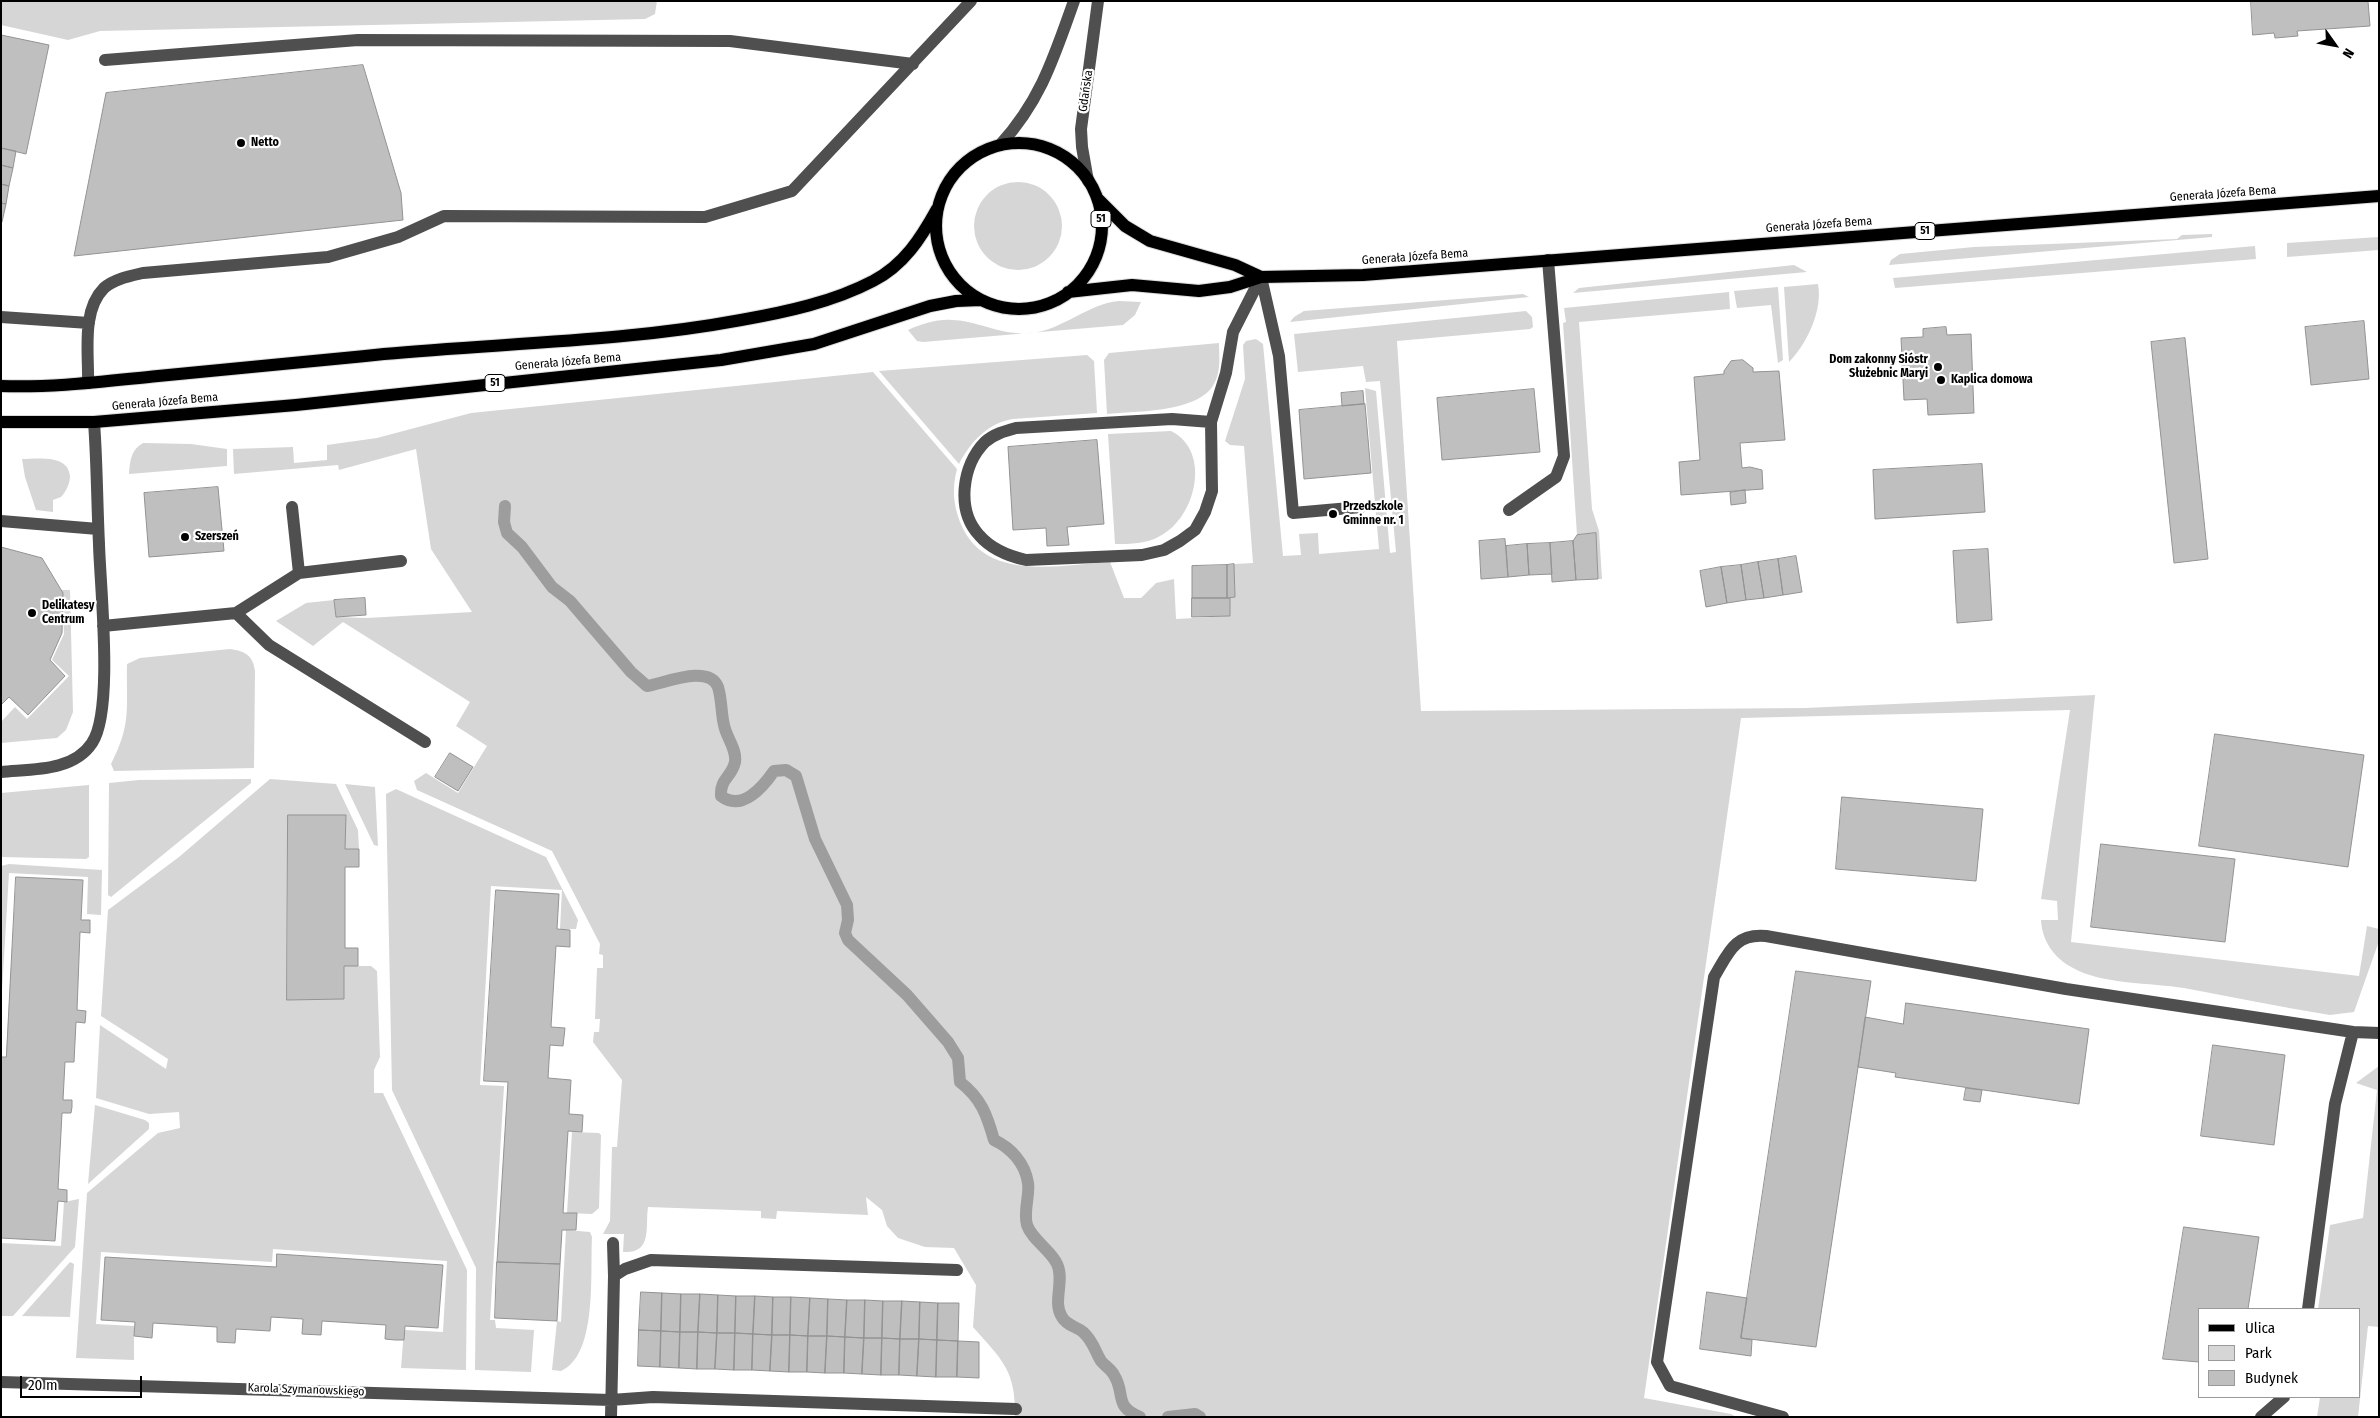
<!DOCTYPE html>
<html>
<head>
<meta charset="utf-8">
<style>
	body { margin:0 }
	#map { position:relative; width:2380px; height:1418px; overflow:hidden; background:#fff; font-family:"Fira Sans Condensed",sans-serif }
	canvas { display:block }
	.frame { position:absolute; inset:0; border:2px solid #000; pointer-events:none }
	.legend { position:absolute; left:2198px; top:1308px; width:162px; height:90px; box-sizing:border-box; background:#fff; border:1px solid #999; margin:0; padding:6px 9px; list-style:none; font-size:15px; color:#000 }
	.legend li { display:flex; align-items:center; gap:10px; height:25px }
	.legend b { width:25px; border:1px solid #999 }
	.north { position:absolute; left:2310px; top:20px; width:50px; height:50px; -webkit-text-stroke:4px #fff; paint-order:stroke; rotate:122deg; font-size:14px; font-weight:700; line-height:20px; text-align:center; color:#000 }
	.north::after { content:''; display:block; margin:auto; width:18px; height:22px; background:#000; clip-path:polygon(50% 0,100% 100%,50% 72%,0 100%) }
	.scale { position:absolute; left:20px; top:1376px; width:122px; height:22px; box-sizing:border-box; border:2px solid #000; border-top:0; padding-left:6px; font-size:15px; line-height:18px; white-space:nowrap; color:#000; -webkit-text-stroke:4px #fff; paint-order:stroke }
</style>
</head>
<body>
<div id="map">
<canvas width="2380" height="1418"></canvas>
<div class="frame"></div>
<ul class="legend">
<li><b style="height:6px;background:#000"></b>Ulica</li>
<li><b style="height:14px;background:#d6d6d6"></b>Park</li>
<li><b style="height:14px;background:#bfbfbf"></b>Budynek</li>
</ul>
<div class="north">N</div>
<div class="scale">20 m</div>
</div>
<script>
const context = document.querySelector('canvas').getContext('2d');
context.lineJoin = 'round';
function fillPath(path, color) {
  context.fillStyle = color;
  context.fill(path, 'evenodd');
}
function stroke(path, color, width, dash) {
  context.strokeStyle = color;
  context.lineWidth = width;
  context.lineCap = dash ? 'butt' : 'round';
  context.setLineDash(dash || []);
  context.stroke(path);
}
function label(font, color, halo, rows, align = 'center') {
  context.font = font + ' "Fira Sans Condensed",sans-serif';
  context.lineWidth = 4.5;
  context.setLineDash([]);
  context.textBaseline = 'middle';
  context.strokeStyle = halo;
  context.fillStyle = color;
  for (const [text, x, y, turn = 0] of rows) {
    context.save();
    context.translate(x, y);
    context.rotate((+turn || 0) * Math.PI / 180);
    context.textAlign = isNaN(turn) ? turn : align;
    if (halo) context.strokeText(text, 0, 0);
    context.fillText(text, 0, 0);
    context.restore();
  }
}
fillPath(new Path2D(`
	M 1,1 L 657,1 L 655,14 L 645,19 L 100,31 L 68,40 L 1,25 Z
	M974 226a44 44 0 1 1 88 0a44 44 0 1 1-88 0Z
	M 2212,234 L 2212,237 L 1889,265 L 1891,260 L 1900,254 L 1974,247 L 2177,239 L 2182,235 Z
	M 2379,237 L 2379,250 L 2287,257 L 2287,243 Z
	M 2255,246 L 2256,259 L 1895,288 L 1893,278 Z
	M 1794,265 L 1807,272 L 1573,293 L 1579,288 Z
	M 1818,284 C 1823,310 1807,344 1789,362 L 1784,287 Z
	M 1778,287 L 1783,360 L 1778,363 L 1771,305 L 1737,308 L 1734,291 Z
	M 1729,292 L 1730,309 L 1579,322 L 1592,509 L 1599,531 L 1602,579 L 1598,579 L 1596,534 L 1577,535 L 1563,323 L 1566,322 L 1564,308 Z
	M 1523,294 L 1529,297 L 1290,322 L 1294,317 L 1304,311 Z
	M 1119,301 L 1141,302 L 1135,315 L 1123,325 L 923,342 L 917,341 L 908,330 C 922,324 937,319 952,320 C 980,321 1001,336 1031,333 C 1063,330 1087,304 1119,301 Z
	M 1526,311 L 1532,317 L 1533,327 L 1530,329 L 1397,341 L 1421,711 L 1805,708 L 2095,695 L 2071,942 L 2359,976 L 2367,926 L 2379,929 L 2379,941 L 2354,1012 L 2330,1015 C 2281,1007 2233,997 2184,988 C 2152,983 2100,984 2073,968 C 2054,958 2042,941 2041,920 L 2058,920 L 2057,901 L 2041,899 L 2070,710 L 1741,718 L 1644,1398 L 1731,1414 L 1736,1417 L 1015,1417 C 1016,1370 1002,1360 973,1327 L 976,1285 L 954,1248 L 925,1247 L 898,1238 L 887,1226 L 882,1210 L 866,1197 L 868,1215 L 777,1211 L 776,1219 L 761,1218 L 761,1211 L 648,1207 C 645,1227 653,1254 623,1252 L 624,1234 L 603,1234 L 610,1221 L 612,1147 L 617,1147 L 622,1080 L 593,1042 L 594,1032 L 599,1032 L 600,1019 L 595,1019 L 597,968 L 603,968 L 603,955 L 599,954 L 600,944 L 552,851 L 417,790 L 414,781 L 426,773 L 458,793 L 487,746 L 456,726 L 470,702 L 343,622 L 313,646 L 276,621 L 306,603 L 334,600 L 336,617 L 367,618 L 472,612 L 431,549 L 416,449 L 339,470 L 338,465 L 234,474 L 233,449 L 293,447 L 294,463 L 327,460 L 327,445 L 377,438 L 471,413 L 873,372 L 957,469 C 952,488 953,504 960,522 C 984,583 1059,565 1110,562 L 1124,598 L 1141,598 L 1156,583 L 1174,579 L 1176,619 L 1230,616 L 1230,598 L 1235,596 L 1234,564 L 1253,563 L 1244,446 L 1230,445 L 1225,441 L 1245,379 L 1243,345 L 1246,341 L 1256,339 L 1263,344 L 1283,556 L 1301,555 L 1299,534 L 1318,533 L 1319,554 L 1379,549 L 1365,388 L 1376,391 L 1390,553 L 1396,552 L 1380,381 L 1366,382 L 1363,366 L 1298,372 L 1294,334 Z
	M 1219,343 C 1219,356 1221,370 1215,382 C 1201,413 1136,411 1107,414 L 1104,360 L 1109,353 Z
	M 1087,355 L 1094,361 L 1097,413 L 1013,419 C 987,423 970,443 959,464 L 879,371 Z
	M 1171,431 C 1212,451 1196,518 1160,536 C 1146,544 1131,544 1115,544 L 1108,434 Z
	M 143,443 L 191,444 L 227,449 L 227,466 L 129,474 C 130,460 131,450 143,443 Z
	M 22,459 C 37,459 68,454 70,476 C 70,483 66,492 61,497 L 53,500 L 53,512 L 36,510 L 25,477 Z
	M 62,590 L 70,590 L 73,712 L 66,730 L 57,738 L 1,743 L 1,722 L 15,707 L 27,719 L 69,676 L 52,660 L 64,634 Z
	M 230,649 C 246,651 253,656 255,671 L 254,768 L 114,771 L 111,764 C 132,723 126,708 127,664 L 140,658 Z
	M 251,779 L 251,783 L 111,897 L 108,895 L 109,783 L 139,780 Z
	M 270,779 L 336,784 L 358,830 L 359,849 L 345,849 L 345,815 L 288,815 L 287,1000 L 344,999 L 344,966 L 371,966 L 377,971 L 380,1057 L 374,1070 L 374,1093 L 383,1093 L 467,1270 L 466,1370 L 401,1368 L 404,1330 L 443,1332 L 447,1261 L 273,1249 L 272,1262 L 101,1252 L 96,1324 L 134,1326 L 134,1360 L 76,1358 L 87,1193 L 158,1133 L 180,1128 L 179,1112 L 149,1114 L 96,1098 L 100,1025 L 166,1069 L 168,1059 L 101,1016 L 108,910 L 179,857 Z
	M 345,784 L 375,787 L 378,846 L 374,845 Z
	M 89,785 L 89,857 L 86,859 L 1,857 L 1,793 Z
	M 396,789 L 546,857 L 578,920 L 576,929 L 560,929 L 562,890 L 491,886 L 480,1085 L 504,1086 L 490,1320 L 495,1320 L 496,1328 L 534,1330 L 531,1372 L 475,1370 L 476,1268 L 392,1090 L 386,794 Z
	M 9,864 L 102,870 L 101,915 L 87,914 L 88,877 L 9,873 L 1,1008 L 1,866 Z
	M 2379,1066 L 2379,1327 L 2368,1326 L 2358,1417 L 2317,1417 L 2320,1397 L 2359,1397 L 2359,1309 L 2318,1309 L 2330,1225 L 2363,1218 L 2377,1090 L 2356,1083 Z
	M 95,1105 L 145,1120 L 149,1123 L 149,1129 L 88,1184 Z
	M 572,1132 L 599,1133 L 601,1135 L 599,1208 L 592,1214 L 567,1213 Z
	M 79,1199 L 75,1247 L 13,1316 L 1,1316 L 1,1243 L 61,1246 L 64,1202 Z
	M 566,1230 L 590,1232 L 592,1237 C 590,1272 598,1355 561,1371 L 552,1370 L 557,1321 L 561,1322 Z
	M 70,1262 L 74,1264 L 70,1317 L 22,1316 Z`), '#d6d6d6');
stroke(new Path2D(`
	M 505,506 L 504,522 L 507,533 L 522,547 L 552,587 L 570,601 L 631,672 L 647,686 C 665,683 709,664 718,687 C 722,700 721,713 724,725 C 726,737 737,749 735,762 C 732,777 720,778 721,796 C 742,812 763,787 774,771 L 786,770 L 796,776 L 815,839 L 847,905 L 848,920 L 845,933 L 848,940 L 907,995 L 948,1042 L 958,1058 L 960,1082 C 981,1098 987,1115 994,1140 C 1011,1148 1025,1163 1028,1183 C 1030,1196 1023,1211 1027,1225 C 1032,1240 1051,1250 1057,1264 C 1065,1281 1052,1302 1062,1317 C 1067,1326 1076,1326 1083,1332 C 1094,1342 1094,1350 1101,1361 C 1105,1366 1111,1369 1114,1375 C 1126,1394 1113,1406 1140,1417
	M 1168,1417 L 1195,1414 L 1200,1417`), '#9d9d9d', 12);
const building = new Path2D(`
	M 2251,1 L 2368,1 L 2370,26 L 2297,31 L 2298,36 L 2275,38 L 2274,33 L 2253,35 Z
	M 1,35 L 49,45 L 26,154 L 1,148 Z
	M 363,65 L 401,193 L 403,220 L 74,256 L 106,93 Z
	M 1,148 L 16,151 L 13,168 L 1,165 Z
	M 1,165 L 13,168 L 9,186 L 1,184 Z
	M 1,184 L 9,186 L 6,204 L 1,203 Z
	M 1,203 L 6,204 L 2,222 L 1,222 Z
	M 2364,321 L 2369,379 L 2311,385 L 2305,327 Z
	M 1946,327 L 1947,335 L 1971,334 L 1974,413 L 1928,415 L 1927,399 L 1904,400 L 1901,338 L 1923,337 L 1923,329 Z
	M 2185,338 L 2208,559 L 2174,563 L 2151,342 Z
	M 1743,360 L 1753,368 L 1753,372 L 1779,371 L 1785,440 L 1740,443 L 1742,468 L 1750,467 L 1762,470 L 1763,489 L 1681,495 L 1679,462 L 1700,460 L 1694,377 L 1724,374 L 1724,371 L 1731,361 Z
	M 1534,389 L 1540,452 L 1442,460 L 1437,398 Z
	M 1363,391 L 1364,404 L 1342,406 L 1341,393 Z
	M 1365,404 L 1371,473 L 1304,479 L 1299,410 Z
	M 1097,440 L 1104,524 L 1067,527 L 1069,545 L 1047,546 L 1046,528 L 1013,530 L 1008,447 Z
	M 1982,464 L 1985,512 L 1875,519 L 1873,470 Z
	M 218,487 L 224,551 L 149,557 L 144,493 Z
	M 1745,490 L 1746,503 L 1731,505 L 1730,493 Z
	M 1596,533 L 1598,579 L 1576,580 L 1573,541 L 1577,535 Z
	M 1505,539 L 1508,577 L 1481,579 L 1479,541 Z
	M 1573,541 L 1576,580 L 1552,582 L 1550,543 Z
	M 1550,543 L 1552,574 L 1529,575 L 1527,544 Z
	M 1527,544 L 1529,575 L 1508,577 L 1506,546 Z
	M 1,547 L 42,558 L 63,593 L 62,633 L 50,660 L 65,676 L 28,715 L 9,697 L 1,705 Z
	M 1988,549 L 1992,620 L 1957,623 L 1953,551 Z
	M 1796,556 L 1802,592 L 1783,595 L 1778,559 Z
	M 1778,559 L 1783,595 L 1764,598 L 1758,562 Z
	M 1758,562 L 1764,598 L 1746,600 L 1741,565 Z
	M 1234,564 L 1235,597 L 1227,598 L 1227,565 Z
	M 1227,565 L 1227,598 L 1192,598 L 1192,566 Z
	M 1741,565 L 1746,600 L 1727,603 L 1721,567 Z
	M 1721,567 L 1727,603 L 1706,607 L 1700,571 Z
	M 365,598 L 366,615 L 336,617 L 334,600 Z
	M 1192,598 L 1230,598 L 1230,616 L 1192,617 Z
	M 2215,734 L 2364,755 L 2348,867 L 2199,846 Z
	M 450,753 L 473,767 L 458,791 L 435,777 Z
	M 1842,797 L 1983,809 L 1976,881 L 1836,869 Z
	M 288,815 L 346,815 L 345,849 L 359,849 L 359,867 L 345,867 L 345,948 L 358,948 L 358,966 L 344,966 L 344,999 L 287,1000 Z
	M 2101,844 L 2235,859 L 2225,942 L 2091,927 Z
	M 16,877 L 83,880 L 81,920 L 90,920 L 90,933 L 80,932 L 77,1010 L 86,1011 L 85,1023 L 76,1022 L 74,1062 L 65,1062 L 63,1100 L 72,1100 L 72,1107 L 71,1113 L 62,1113 L 58,1189 L 67,1190 L 67,1202 L 58,1201 L 55,1241 L 1,1238 L 1,1057 L 6,1057 Z
	M 496,890 L 559,894 L 557,929 L 570,930 L 570,947 L 556,946 L 551,1027 L 565,1028 L 563,1046 L 550,1045 L 548,1078 L 571,1080 L 569,1114 L 583,1115 L 582,1132 L 568,1131 L 563,1213 L 577,1213 L 576,1230 L 562,1230 L 560,1264 L 497,1262 L 508,1082 L 484,1081 Z
	M 1796,971 L 1871,981 L 1816,1347 L 1741,1338 Z
	M 1906,1003 L 2089,1029 L 2079,1104 L 1895,1077 L 1896,1073 L 1858,1067 L 1865,1017 L 1903,1024 Z
	M 2213,1045 L 2285,1055 L 2274,1145 L 2201,1136 Z
	M 1966,1088 L 1982,1090 L 1980,1102 L 1964,1100 Z
	M 2184,1227 L 2259,1237 L 2248,1309 L 2199,1309 L 2199,1362 L 2163,1359 Z
	M 277,1254 L 443,1265 L 438,1328 L 405,1326 L 404,1340 L 395,1340 L 385,1339 L 386,1325 L 322,1321 L 321,1335 L 302,1334 L 303,1319 L 271,1317 L 270,1331 L 236,1329 L 235,1343 L 217,1342 L 217,1327 L 153,1323 L 152,1338 L 134,1336 L 135,1322 L 101,1320 L 105,1257 L 276,1267 Z
	M 497,1262 L 560,1264 L 557,1321 L 495,1318 Z
	M 641,1292 L 662,1293 L 661,1331 L 639,1330 Z
	M 1707,1292 L 1747,1298 L 1741,1338 L 1752,1340 L 1751,1356 L 1700,1349 Z
	M 662,1293 L 681,1294 L 680,1332 L 661,1331 Z
	M 681,1294 L 700,1294 L 698,1332 L 680,1332 Z
	M 700,1294 L 718,1295 L 717,1333 L 698,1332 Z
	M 718,1295 L 736,1296 L 735,1333 L 717,1333 Z
	M 736,1296 L 755,1296 L 753,1334 L 735,1333 Z
	M 755,1296 L 773,1297 L 772,1335 L 753,1334 Z
	M 773,1297 L 791,1297 L 790,1335 L 772,1335 Z
	M 791,1297 L 810,1298 L 808,1336 L 790,1335 Z
	M 810,1298 L 828,1299 L 827,1336 L 808,1336 Z
	M 828,1299 L 847,1300 L 845,1337 L 827,1336 Z
	M 847,1300 L 865,1300 L 864,1338 L 845,1337 Z
	M 865,1300 L 883,1301 L 882,1338 L 864,1338 Z
	M 883,1301 L 902,1301 L 900,1339 L 882,1338 Z
	M 902,1301 L 920,1302 L 919,1339 L 900,1339 Z
	M 920,1302 L 938,1303 L 937,1340 L 919,1339 Z
	M 938,1303 L 959,1303 L 958,1341 L 937,1340 Z
	M 639,1330 L 661,1331 L 660,1367 L 638,1366 Z
	M 661,1331 L 680,1332 L 679,1368 L 660,1367 Z
	M 680,1332 L 698,1332 L 697,1369 L 679,1368 Z
	M 698,1332 L 717,1333 L 715,1369 L 697,1369 Z
	M 717,1333 L 735,1333 L 734,1370 L 715,1369 Z
	M 735,1333 L 753,1334 L 752,1370 L 734,1370 Z
	M 753,1334 L 772,1335 L 770,1371 L 752,1370 Z
	M 772,1335 L 790,1335 L 789,1372 L 770,1371 Z
	M 790,1335 L 808,1336 L 807,1372 L 789,1372 Z
	M 808,1336 L 827,1336 L 825,1373 L 807,1372 Z
	M 827,1336 L 845,1337 L 844,1373 L 825,1373 Z
	M 845,1337 L 864,1338 L 862,1374 L 844,1373 Z
	M 864,1338 L 882,1338 L 881,1375 L 862,1374 Z
	M 882,1338 L 900,1339 L 899,1375 L 881,1375 Z
	M 900,1339 L 919,1339 L 917,1376 L 899,1375 Z
	M 919,1339 L 937,1340 L 936,1377 L 917,1376 Z
	M 937,1340 L 958,1341 L 957,1377 L 936,1377 Z
	M 958,1341 L 979,1342 L 979,1378 L 957,1377 Z`);
fillPath(building, '#bfbfbf');
stroke(building, '#939393', 1);
const major = new Path2D(`
	M936 226a83 83 0 1 1 166 0a83 83 0 1 1-166 0Z
	M 1098,199 L 1125,226 L 1150,241 L 1235,265 L 1261,277
	M 1068,292 L 1132,285 L 1199,291 L 1230,287 L 1261,277 L 1363,275 L 2379,196
	M 1,386 C 53,388 106,381 158,376 C 234,369 309,362 384,354 C 503,343 623,342 741,320 C 786,312 833,302 873,281 C 904,265 921,238 937,209
	M 1,422 L 94,422 L 296,405 L 721,360 L 814,344 L 930,306 L 956,301 L 981,300`);
stroke(major, '#dbdbdb', 14);
stroke(new Path2D(`
	M 105,60 L 358,40 L 730,41 L 913,64
	M 1000,145 C 1041,100 1054,57 1074,1
	M 1088,181 L 1082,147 L 1081,129 L 1098,1
	M 1261,277 L 1279,356 L 1293,513 L 1361,507
	M 1,317 L 89,323
	M 88,383 C 89,354 81,311 104,288 C 114,279 130,276 143,273 L 328,257 L 398,237 L 444,216 L 705,217 L 792,191 L 971,1
	M 1211,422 L 1172,419 L 1016,428 C 1005,431 994,434 985,442 C 962,465 956,510 979,535 C 991,549 1008,556 1026,560 L 1142,555 L 1164,550 L 1180,541 L 1195,530 L 1205,512 L 1212,491 L 1211,422 L 1226,373 L 1233,332 L 1261,277
	M 292,507 L 299,573
	M 1509,510 L 1556,477 L 1564,456 L 1548,260
	M 1,521 L 98,529
	M 236,613 L 299,573 L 401,561
	M 103,626 L 236,613 L 269,645 L 425,742
	M 1,772 C 31,769 73,772 92,743 C 114,711 100,586 99,544 C 97,503 97,462 94,422
	M 613,1243 L 614,1276
	M 2308,1309 L 2335,1104 L 2353,1032 L 2379,1033
	M 1,1382 L 611,1400 L 653,1397 L 1016,1409
	M 611,1417 L 614,1276 L 625,1269 L 651,1260 L 957,1270
	M 1783,1417 L 1670,1386 L 1657,1362 L 1714,977 C 1728,954 1734,933 1766,936 L 2066,989 L 2353,1032
	M 2261,1417 L 2284,1397`), '#4f4f4f', 12);
stroke(major, '#000', 12);
for (const [x, y, r, color] of [
	[241,143,5,"#000"],
	[1938,367,5,"#000"],
	[1941,380,5,"#000"],
	[1333,514,5,"#000"],
	[185,537,5,"#000"],
	[32,613,5,"#000"]
]) {
  const dot = new Path2D();
  dot.arc(x, y, r, 0, 2 * Math.PI);
  context.fillStyle = color;
  context.fill(dot);
  stroke(dot, '#fff', 2);
}
for (const [x, y, w] of [
	[1101,219,20],
	[1925,231,20],
	[495,383,20]
]) {
  const box = new Path2D();
  box.roundRect(x - w / 2, y - 8.5, w, 17, 4);
  context.fillStyle = '#fff';
  context.fill(box);
  stroke(box, '#000', 1);
}
label('bold 11px', '#000', null, [
	["51",1101,219],
	["51",1925,231],
	["51",495,383]
]);
label('12px', '#000', '#fff', [
	["Gdańska",1086,91,-82],
	["Generała Józefa Bema",2223,194,-4],
	["Generała Józefa Bema",1819,225,-4],
	["Generała Józefa Bema",1415,257,-4],
	["Generała Józefa Bema",568,362,-5],
	["Generała Józefa Bema",165,402,-5],
	["Karola Szymanowskiego",306,1390,2]
]);
label('bold 12px', '#000', '#fff', [
	["Netto",251,143],
	["Dom zakonny Sióstr",1928,360,"right"],
	["Służebnic Maryi",1928,374,"right"],
	["Kaplica domowa",1951,380],
	["Przedszkole",1343,507],
	["Gminne nr. 1",1343,521],
	["Szerszeń",195,537],
	["Delikatesy",42,606],
	["Centrum",42,620]
], 'left');
</script>
</body>
</html>
